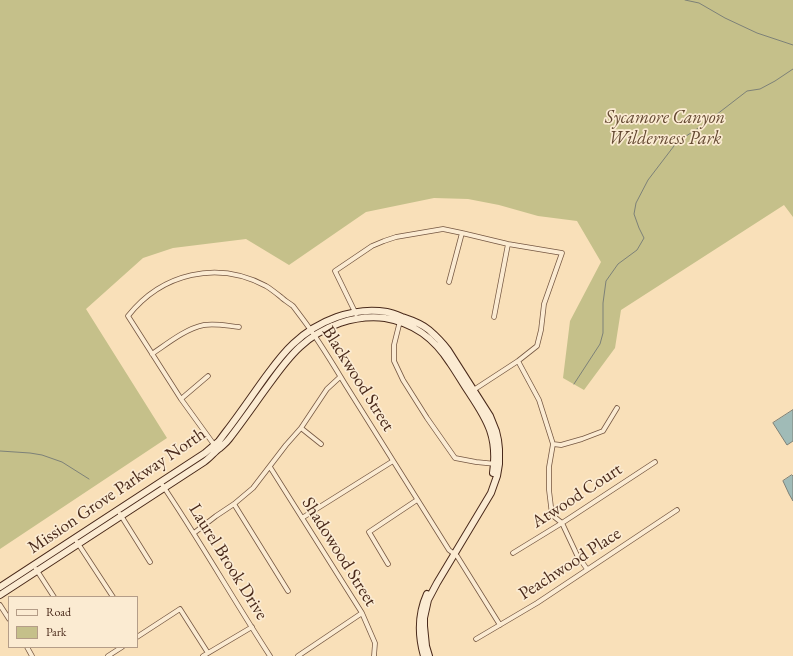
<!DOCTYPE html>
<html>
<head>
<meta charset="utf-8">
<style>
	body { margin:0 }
	#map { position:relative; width:793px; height:656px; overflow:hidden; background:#f9e0b9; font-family:"EB Garamond",serif }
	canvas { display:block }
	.legend { position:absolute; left:8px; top:596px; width:130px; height:52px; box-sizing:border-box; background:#fbebd2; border:1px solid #b49d88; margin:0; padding:5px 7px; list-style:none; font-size:12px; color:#49291a }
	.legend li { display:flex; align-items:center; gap:8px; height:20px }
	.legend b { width:20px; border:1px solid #b49d88 }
</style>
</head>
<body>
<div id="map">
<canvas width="793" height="656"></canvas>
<ul class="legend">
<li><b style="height:5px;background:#fbebd2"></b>Road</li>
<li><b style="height:11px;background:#c5c08a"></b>Park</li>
</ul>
</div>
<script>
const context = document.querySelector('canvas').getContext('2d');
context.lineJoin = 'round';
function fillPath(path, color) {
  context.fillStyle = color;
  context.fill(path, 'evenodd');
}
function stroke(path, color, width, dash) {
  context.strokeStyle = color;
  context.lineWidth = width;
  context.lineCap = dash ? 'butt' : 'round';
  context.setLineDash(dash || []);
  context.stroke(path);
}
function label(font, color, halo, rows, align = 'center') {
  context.font = font + ' "EB Garamond",serif';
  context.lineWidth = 3.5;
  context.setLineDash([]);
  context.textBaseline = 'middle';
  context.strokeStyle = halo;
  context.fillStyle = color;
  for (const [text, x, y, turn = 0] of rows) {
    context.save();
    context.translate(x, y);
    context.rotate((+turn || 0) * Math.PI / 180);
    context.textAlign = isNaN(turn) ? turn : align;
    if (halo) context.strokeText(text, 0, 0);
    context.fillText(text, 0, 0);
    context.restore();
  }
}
fillPath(new Path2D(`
	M 0,0 L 793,0 L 793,217 L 784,205 L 621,310 L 615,348 L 584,390 L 563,378 L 570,321 L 601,262 L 577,221 L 538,216 L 499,205 L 468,199 L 434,198 L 366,212 L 289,265 L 246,239 L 173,248 L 143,258 L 86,309 L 167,438 L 0,549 Z`), '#c5c08a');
const water = new Path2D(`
	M 793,410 L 793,441 L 787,445 L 773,423 Z
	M 792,475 L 793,476 L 793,501 L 789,494 L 783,481 Z`);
fillPath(water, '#a0bbb7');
stroke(water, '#7d8178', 1);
stroke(new Path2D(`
	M 685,0 L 699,3 L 725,18 L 757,33 L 793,45
	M 574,384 L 600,344 L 603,333 L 603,303 L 606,281 L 618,264 L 637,250 L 644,238 L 639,228 L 634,214 L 636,203 L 648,180 L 677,142 L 703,125 L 747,91 L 760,89 L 775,81 L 793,69
	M 0,451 L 30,453 L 42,455 L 62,462 L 89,479`), '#7d8178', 1);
const street = new Path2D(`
	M 449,282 L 462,233
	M 356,314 L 335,271 L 372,246 L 384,241 L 396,237 L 443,229 L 462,233 L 508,244 L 562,253 L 544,304 L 541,330 L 537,346 L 518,361 L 472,391
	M 494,317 L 508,244
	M 400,321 L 394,345 L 394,361 L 403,380 L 427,418 L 455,458 L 476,462 L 496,464
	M 152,354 C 168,343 185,329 204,325 C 216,323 228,326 239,327
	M 518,361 L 539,400 L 553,444 L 549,467 L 549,490 L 552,515 L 562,523 L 577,555 L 587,569
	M 181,399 L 208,376
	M 301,428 L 321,444
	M 553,444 L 561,445 L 582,439 L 603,431 L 617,408
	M 215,446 L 181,399 L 128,316 C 162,273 217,260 266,286 C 271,289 276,293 281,297 C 284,300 289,303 293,306 C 296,310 299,314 302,318 C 318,339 331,361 345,384 C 380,439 414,495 449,550 L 457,556 L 500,625
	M 270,467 L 362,613 L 375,643 L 374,656
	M 161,483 C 199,539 233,599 270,656
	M 234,504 L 288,591
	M 120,514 L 150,562
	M 302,518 L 393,461
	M 194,533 L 216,516 L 234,504 L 253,488 L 286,445 L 301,428 L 327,389 L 340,377
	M 77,542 L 113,597
	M 513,553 L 562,523 L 655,462
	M 388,564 L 369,532 L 417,500
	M 36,569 L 54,597
	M 0,605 L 9,619
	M 137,637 L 180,609 L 208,653
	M 476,639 L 537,603 L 677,510
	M 27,647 L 32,656
	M 108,656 L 122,647
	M 203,656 L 252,627
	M 298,656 L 362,613`);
const secondary = new Path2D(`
	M 0,587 L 205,453 L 219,441 L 225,433 C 239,415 251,397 264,379 C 273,367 282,354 293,344 C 317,321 354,306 387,312 C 392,313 397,315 402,317 C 411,320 421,323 429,330 C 436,336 442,342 448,350 L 490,416 L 496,431 L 498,440 L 499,449 L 499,464 L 497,476 L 491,493 L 437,583 L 428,600 L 424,618 L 424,626 L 426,646 L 429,656
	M 0,595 L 204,462 C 210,458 214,452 220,448 C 223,445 226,443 229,439 C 243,421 256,402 270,383 C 290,355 306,335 340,323 C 355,318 369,316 385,318 C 414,323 434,338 450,363 C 457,373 463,384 470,394 C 488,421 498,438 493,473
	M 424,656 C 418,635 418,614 427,594`);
stroke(street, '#755742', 5.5);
stroke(secondary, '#49291a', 8);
stroke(street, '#fbebd2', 4);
stroke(secondary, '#fbebd2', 6);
label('italic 18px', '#624730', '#fbebd2', [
	["Sycamore Canyon",665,118],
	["Wilderness Park",665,139]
]);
label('18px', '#49291a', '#fbebd2', [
	["Blackwood Street",358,379,58],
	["Mission Grove Parkway North",117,491,-34],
	["Atwood Court",577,496,-33],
	["Shadowood Street",339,552,58],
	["Laurel Brook Drive",228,562,58],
	["Peachwood Place",570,564,-33]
]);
</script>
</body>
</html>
